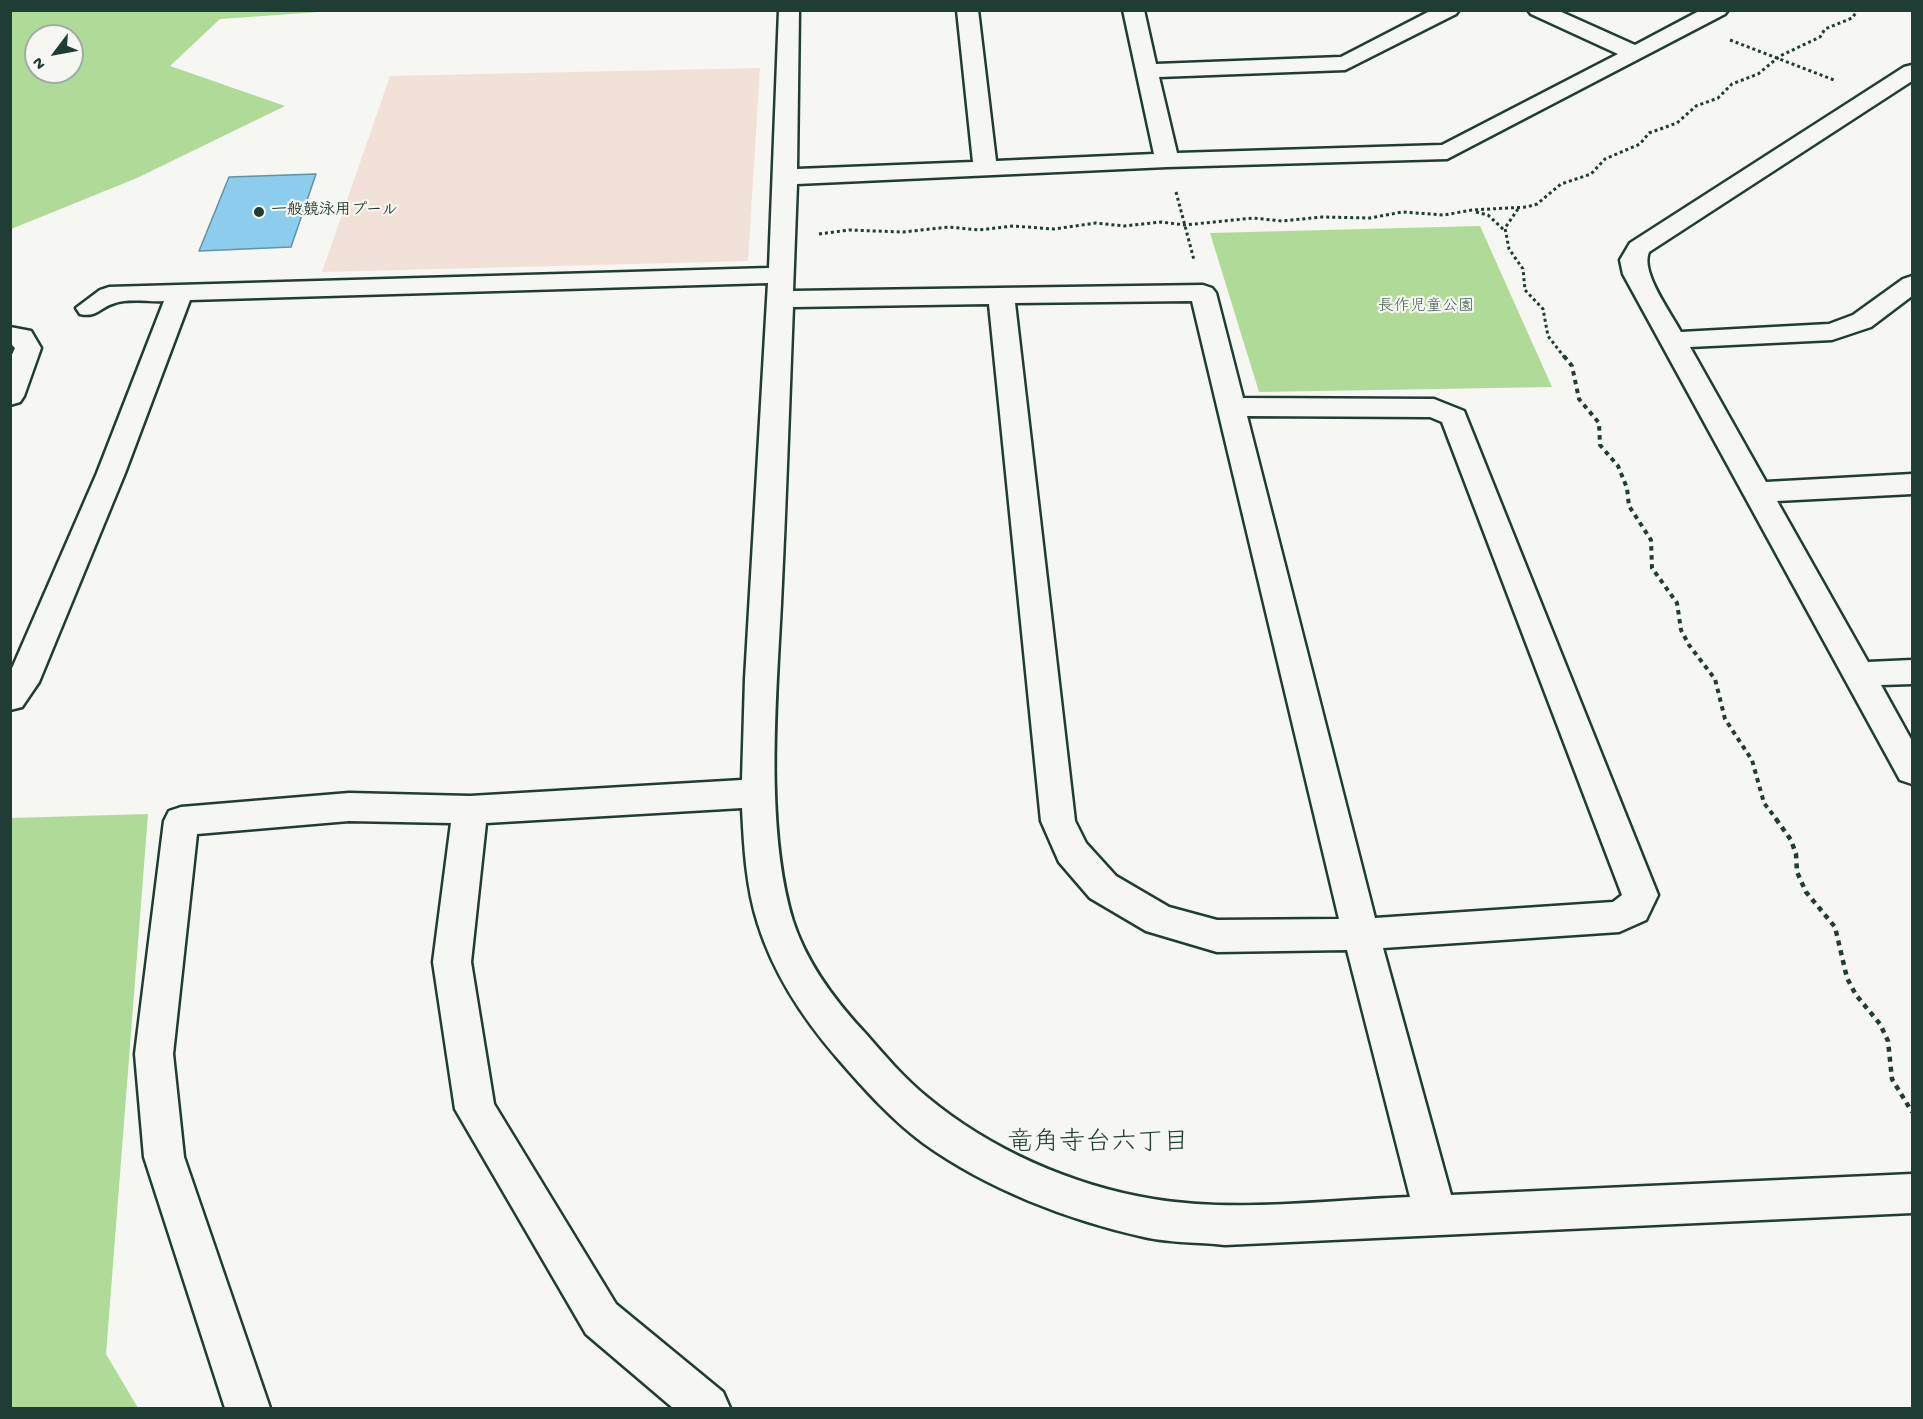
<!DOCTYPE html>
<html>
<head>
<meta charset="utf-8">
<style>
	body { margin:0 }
	#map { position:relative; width:1923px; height:1419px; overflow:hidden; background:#f6f6f2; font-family:"Gochi Hand",sans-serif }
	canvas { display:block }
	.frame { position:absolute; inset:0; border:12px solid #1f3d34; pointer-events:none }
	.north { position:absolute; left:24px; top:24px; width:60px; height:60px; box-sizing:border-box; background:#f6f6f2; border:2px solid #a0aca6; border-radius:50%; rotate:238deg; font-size:16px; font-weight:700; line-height:24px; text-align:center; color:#1f3d34 }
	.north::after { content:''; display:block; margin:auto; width:21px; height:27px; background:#1f3d34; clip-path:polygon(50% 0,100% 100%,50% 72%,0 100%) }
</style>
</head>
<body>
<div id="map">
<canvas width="1923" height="1419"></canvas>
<div class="frame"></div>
<div class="north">N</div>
</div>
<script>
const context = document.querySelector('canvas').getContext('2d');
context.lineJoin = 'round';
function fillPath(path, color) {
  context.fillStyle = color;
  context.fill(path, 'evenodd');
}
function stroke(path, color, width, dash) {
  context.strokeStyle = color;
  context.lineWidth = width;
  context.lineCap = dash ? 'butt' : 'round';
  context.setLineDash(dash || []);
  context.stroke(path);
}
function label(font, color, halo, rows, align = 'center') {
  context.font = font + ' "Gochi Hand","Klee One",sans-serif';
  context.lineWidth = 4.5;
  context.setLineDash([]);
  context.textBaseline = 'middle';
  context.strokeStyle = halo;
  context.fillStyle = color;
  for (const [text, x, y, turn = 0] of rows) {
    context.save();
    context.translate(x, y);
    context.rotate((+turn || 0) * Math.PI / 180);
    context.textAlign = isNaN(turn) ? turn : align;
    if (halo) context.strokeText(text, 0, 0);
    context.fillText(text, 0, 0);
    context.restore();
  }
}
fillPath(new Path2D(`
	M 760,68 L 748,261 L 322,272 L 390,76 Z`), '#f2e1d9');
fillPath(new Path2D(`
	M 11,10 L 334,10 L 334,11 L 220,19 L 170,66 L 285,106 L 137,178 L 11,229 ZM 36,36 L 72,36 L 72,72 L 36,72 Z
	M 1480,226 L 1552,387 L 1259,392 L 1210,233 Z
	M 148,814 L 106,1354 L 138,1408 L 11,1408 L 11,818 Z`), '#b0da97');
const water = new Path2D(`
	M 316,174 L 291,247 L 199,251 L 229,177 Z`);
fillPath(water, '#8ccced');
stroke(water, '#6093a3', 1.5);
const minor = new Path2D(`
	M 779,10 L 799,10 L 797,169 L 973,162 L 957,10 L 978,10 L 996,161 L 1154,154 L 1123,10 L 1144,10 L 1156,64 L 1341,57 L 1432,10 L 1459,10 L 1456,14 L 1345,70 L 1159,77 L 1177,153 L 1442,145 L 1618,54 L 1531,14 L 1528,10 L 1557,10 L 1635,45 L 1701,10 L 1728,10 L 1725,14 L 1447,159 L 1167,167 L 797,184 L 793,291 L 1203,285 L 1212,288 L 1216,293 L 1243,398 L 1434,399 L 1464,411 L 1658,895 L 1646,920 L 1619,932 L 1383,948 L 1451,1195 L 1912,1174 L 1912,1213 L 1225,1245 C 1198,1242 1170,1243 1144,1237 C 1068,1220 987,1189 923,1143 C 891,1119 865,1090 839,1060 C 804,1020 774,975 758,924 C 746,887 744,847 742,808 L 486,823 L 471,962 L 494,1104 L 616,1304 L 723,1392 L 730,1408 L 673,1408 L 586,1334 L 455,1109 L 433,962 L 451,823 L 349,821 L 197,834 L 173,1054 L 184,1157 L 270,1408 L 225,1408 L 144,1157 L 135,1054 L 164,821 L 169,811 L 181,807 L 349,793 L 470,796 L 742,780 L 745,679 L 768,283 L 190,300 L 125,473 L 39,682 L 22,707 L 10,710 L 10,673 L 97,473 L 164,301 C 149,302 129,298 115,303 C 100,307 97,318 80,314 L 76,308 L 100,290 L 109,287 L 769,268 ZM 1192,301 L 1339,919 L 1217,920 L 1169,907 L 1116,876 L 1086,843 L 1075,821 L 1015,303 ZM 989,304 L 1041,821 L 1059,862 L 1090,898 L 1146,931 L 1217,952 L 1347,950 L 1410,1197 C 1326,1200 1237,1213 1153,1199 C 1073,1186 989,1149 927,1097 C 904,1078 885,1056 866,1034 C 835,1001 807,964 793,921 C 765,829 776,701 781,604 C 786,505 789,406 793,307 ZM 1247,416 L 1430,417 L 1442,422 L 1622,895 L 1613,902 L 1375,918 Z
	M 1912,65 L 1912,81 L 1649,252 C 1640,272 1671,313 1681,332 L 1829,324 L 1853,315 L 1903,279 L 1912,276 L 1912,296 L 1871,327 L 1832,340 L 1690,347 L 1766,482 L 1912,474 L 1912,494 L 1777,501 L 1868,662 L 1912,660 L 1912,684 L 1881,685 L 1912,741 L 1912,784 L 1900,780 L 1623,274 L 1620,260 L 1630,243 L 1904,67 Z
	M 10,327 L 31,331 L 41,348 L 24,396 L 20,402 L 10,405 L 10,359 L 15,348 L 10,343 Z`);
stroke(minor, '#1f3d34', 5);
stroke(new Path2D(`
	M 1730,40 L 1834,80
	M 1176,192 L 1194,260
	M 1518,209 L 1505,228 L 1509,249 L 1523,269 L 1525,290 L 1543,309 L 1548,336 L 1565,358
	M 1476,212 L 1488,215 L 1504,230
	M 819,234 L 849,230 L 903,232 L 949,227 L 979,230 L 1013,226 L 1054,229 L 1096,223 L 1124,226 L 1161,222 L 1185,225 L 1253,218 L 1282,221 L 1322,217 L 1370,218 L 1402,212 L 1444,215 L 1472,210 L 1527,207 L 1537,204 L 1561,184 L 1591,174 L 1605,159 L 1640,144 L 1649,133 L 1677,123 L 1696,106 L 1718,98 L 1732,84 L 1758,74 L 1780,56 L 1820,37 L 1825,29 L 1852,18 L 1858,10`), '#1f3d34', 3, [3, 3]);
stroke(new Path2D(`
	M 1564,356 L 1572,366 L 1579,399 L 1599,423 L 1600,445 L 1618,466 L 1627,488 L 1629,506 L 1651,540 L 1652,568 L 1677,603 L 1681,630 L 1689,645 L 1715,679 L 1725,719 L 1752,760 L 1764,803 L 1777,820`), '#1f3d34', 4, [4.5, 4.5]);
stroke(new Path2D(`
	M 1776,819 L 1791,840 L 1796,854 L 1797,872 L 1806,892 L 1835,927 L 1847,978 L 1856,995 L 1880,1024 L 1888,1041 L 1892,1079 L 1912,1112`), '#1f3d34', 4.5, [5, 5]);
fillPath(minor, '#f6f6f2');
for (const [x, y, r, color] of [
	[259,212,6,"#1f3d34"]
]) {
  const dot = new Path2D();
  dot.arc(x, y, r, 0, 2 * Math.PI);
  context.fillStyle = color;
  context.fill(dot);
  stroke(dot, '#f6f6f2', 2);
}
label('bold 16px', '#1f3d34', '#f6f6f2', [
	["一般競泳用プール",271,212]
], 'left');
label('16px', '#3c5c48', '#f6f6f2', [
	["長作児童公園",1426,308]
]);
label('26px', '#1f3d34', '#f6f6f2', [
	["竜角寺台六丁目",1098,1145]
]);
</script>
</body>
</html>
